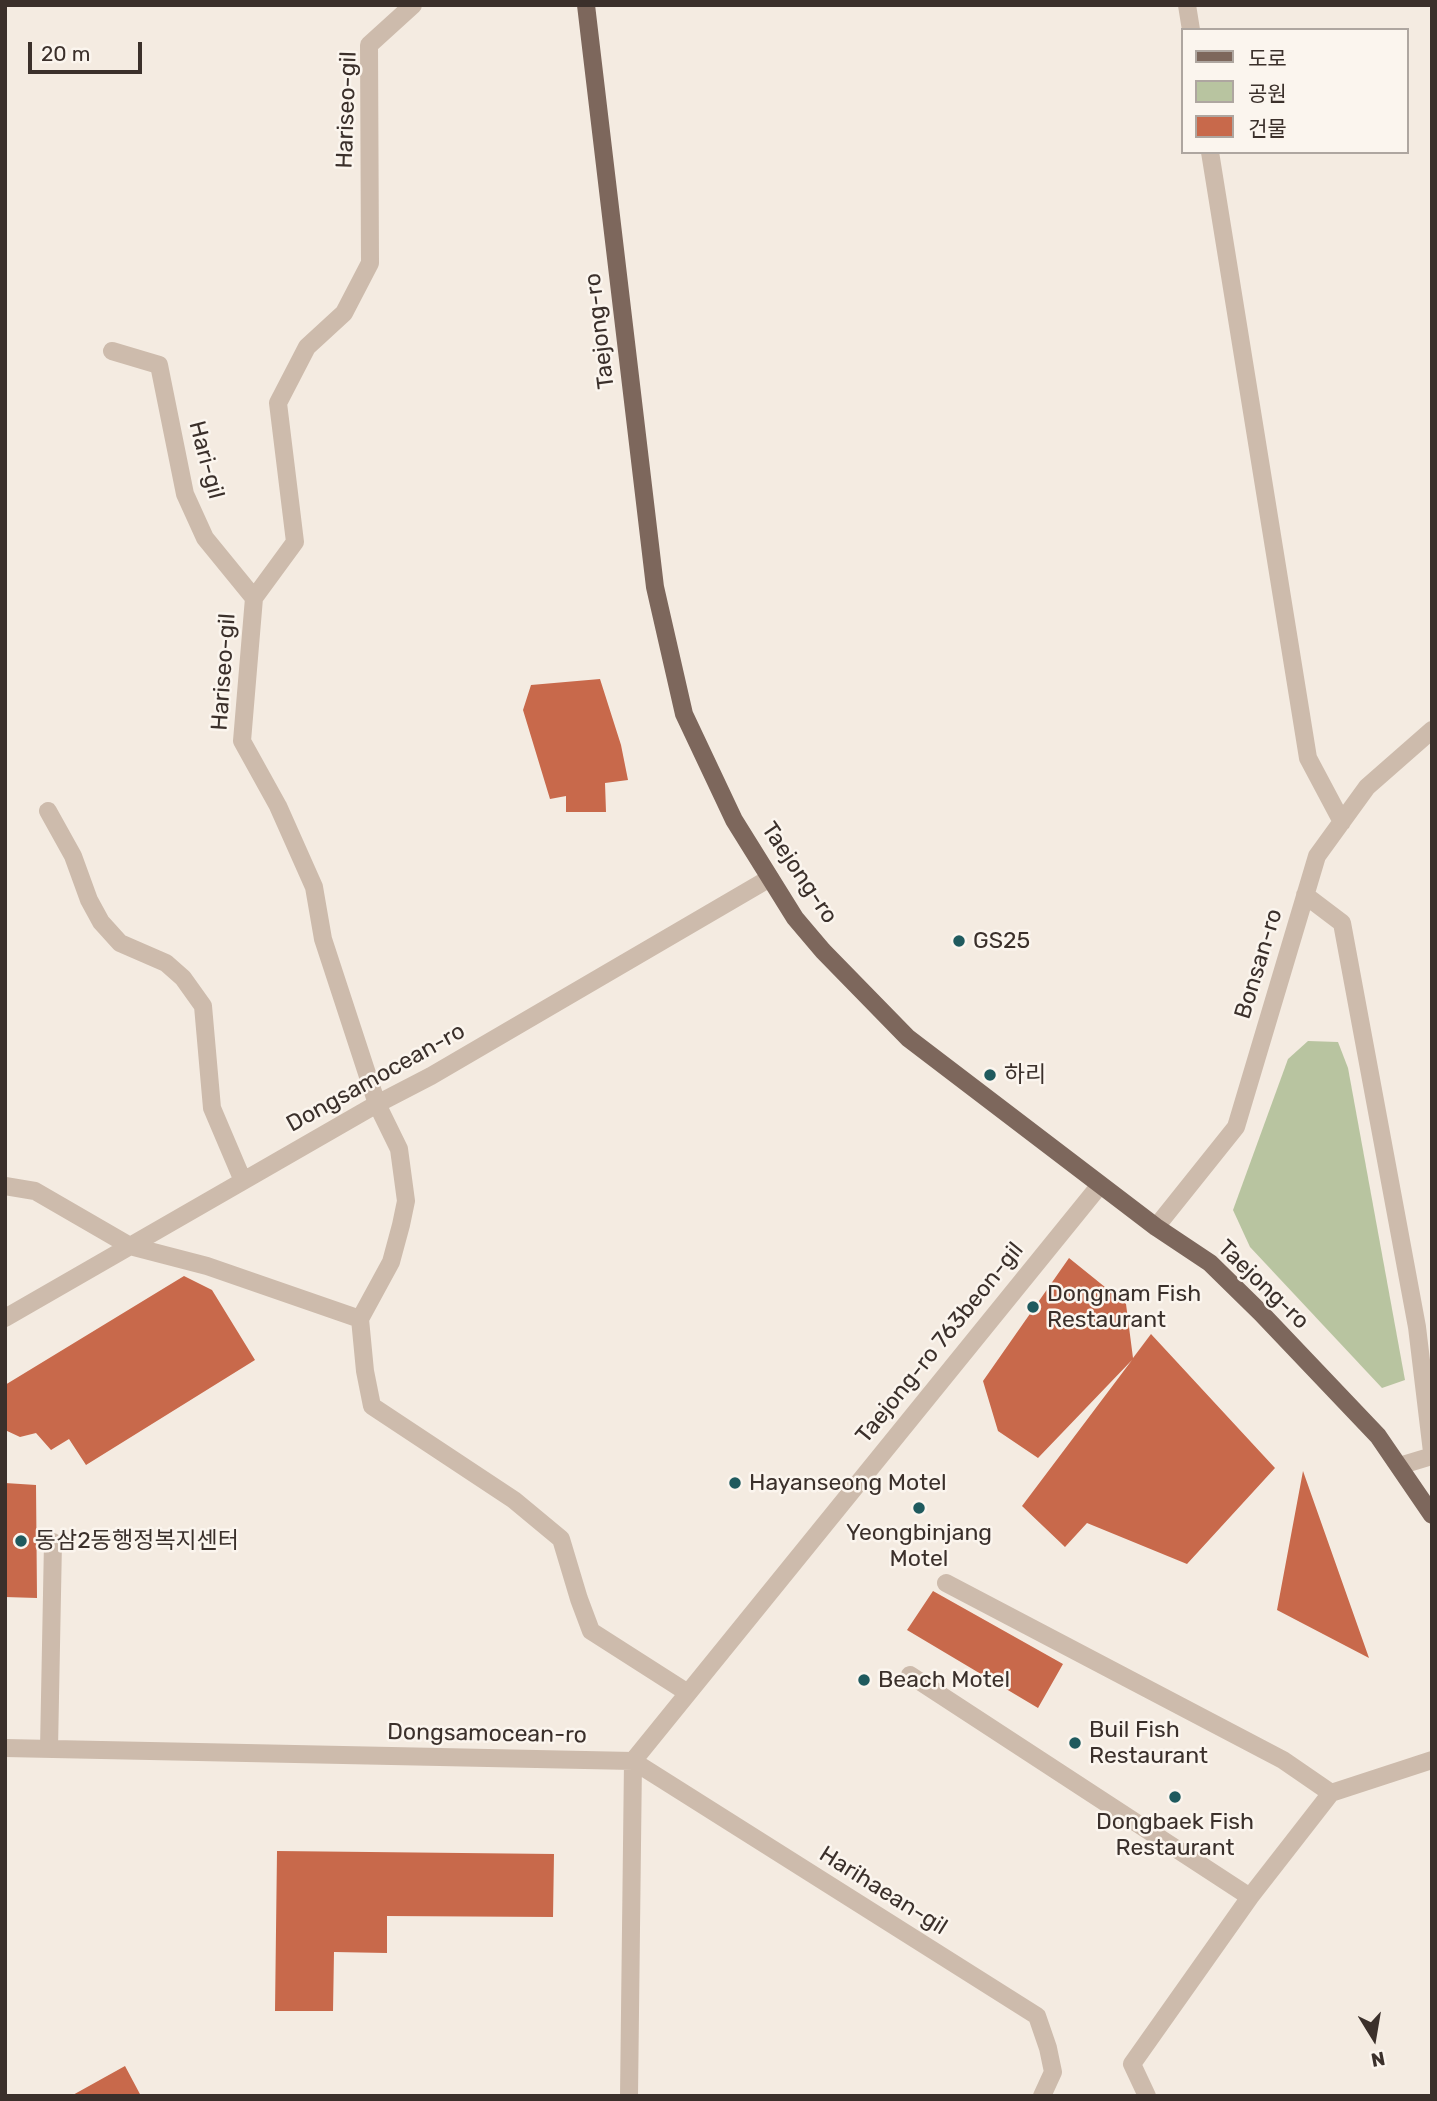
<!DOCTYPE html>
<html>
<head>
<meta charset="utf-8">
<style>
	body { margin:0 }
	#map { position:relative; width:1437px; height:2101px; overflow:hidden; background:#f4ebe1; font-family:Rubik,"Noto Sans KR",sans-serif }
	canvas { display:block }
	.frame { position:absolute; inset:0; border:7px solid #3b302b; pointer-events:none }
	.legend { position:absolute; left:1181px; top:28px; width:228px; height:126px; box-sizing:border-box; background:#fbf5ee; border:2px solid #aea6a0; margin:0; padding:9px 12px; list-style:none; font-size:21px; color:#3b302b }
	.legend li { display:flex; align-items:center; gap:14px; height:35px }
	.legend b { width:35px; border:2px solid #aea6a0 }
	.north { position:absolute; left:1339px; top:2003px; width:70px; height:70px; -webkit-text-stroke:5px #fbf5ee; paint-order:stroke; rotate:169deg; font-size:19px; font-weight:700; line-height:28px; text-align:center; color:#3b302b }
	.north::after { content:''; display:block; margin:auto; width:24px; height:32px; background:#3b302b; clip-path:polygon(50% 0,100% 100%,50% 72%,0 100%) }
	.scale { position:absolute; left:28px; top:42px; width:114px; height:32px; box-sizing:border-box; border:4px solid #3b302b; border-top:0; padding-left:9px; font-size:21px; line-height:24px; white-space:nowrap; color:#3b302b; -webkit-text-stroke:5px #fbf5ee; paint-order:stroke }
</style>
</head>
<body>
<div id="map">
<canvas width="1437" height="2101"></canvas>
<div class="frame"></div>
<ul class="legend">
<li><b style="height:9px;background:#7d675c"></b>도로</li>
<li><b style="height:19px;background:#b8c4a0"></b>공원</li>
<li><b style="height:19px;background:#c8694b"></b>건물</li>
</ul>
<div class="north">N</div>
<div class="scale">20 m</div>
</div>
<script>
const context = document.querySelector('canvas').getContext('2d');
context.lineJoin = 'round';
function fillPath(path, color) {
  context.fillStyle = color;
  context.fill(path, 'evenodd');
}
function stroke(path, color, width, dash) {
  context.strokeStyle = color;
  context.lineWidth = width;
  context.lineCap = dash ? 'butt' : 'round';
  context.setLineDash(dash || []);
  context.stroke(path);
}
function label(font, color, halo, rows, align = 'center') {
  context.font = font + ' Rubik,"Noto Sans KR",sans-serif';
  context.lineWidth = 5;
  context.setLineDash([]);
  context.textBaseline = 'middle';
  context.strokeStyle = halo;
  context.fillStyle = color;
  for (const [text, x, y, turn = 0] of rows) {
    context.save();
    context.translate(x, y);
    context.rotate((+turn || 0) * Math.PI / 180);
    context.textAlign = isNaN(turn) ? turn : align;
    if (halo) context.strokeText(text, 0, 0);
    context.fillText(text, 0, 0);
    context.restore();
  }
}
fillPath(new Path2D(`
	M 1308,1041 L 1338,1042 L 1348,1068 L 1405,1380 L 1382,1388 L 1250,1247 L 1233,1210 L 1288,1059 Z`), '#b8c4a0');
fillPath(new Path2D(`
	M 600,679 L 621,745 L 628,780 L 605,783 L 606,812 L 566,812 L 566,796 L 550,799 L 523,710 L 531,685 Z
	M 1069,1258 L 1126,1304 L 1133,1358 L 1151,1334 L 1275,1468 L 1187,1564 L 1087,1523 L 1065,1547 L 1022,1506 L 1132,1360 L 1038,1458 L 998,1431 L 983,1381 Z
	M 184,1276 L 212,1290 L 255,1360 L 86,1465 L 69,1439 L 51,1450 L 36,1433 L 20,1437 L 5,1430 L 5,1385 Z
	M 1303,1471 L 1369,1658 L 1277,1610 Z
	M 5,1483 L 36,1485 L 37,1598 L 5,1597 Z
	M 933,1591 L 1063,1664 L 1038,1708 L 907,1630 Z
	M 277,1851 L 554,1854 L 553,1917 L 387,1916 L 387,1953 L 334,1952 L 333,2011 L 275,2011 Z
	M 125,2066 L 141,2096 L 71,2096 Z`), '#c8694b');
stroke(new Path2D(`
	M 413,5 L 369,45 L 370,263 L 344,313 L 307,347 L 278,403 L 295,542 L 254,598 L 242,741 L 278,806 L 314,887 L 323,939 L 377,1104 L 399,1149 L 406,1201 L 401,1225 L 391,1262 L 360,1319 L 365,1371 L 372,1406 L 514,1500 L 561,1539 L 579,1599 L 591,1631 L 688,1693
	M 1187,5 L 1191,30
	M 1210,152 L 1308,758 L 1342,822
	M 112,351 L 159,365 L 185,494 L 205,538 L 254,598
	M 48,811 L 73,856 L 89,900 L 101,922 L 120,943 L 166,963 L 183,978 L 203,1006 L 212,1108 L 243,1181
	M 1305,895 L 1342,923 L 1417,1327 L 1432,1452
	M 5,1186 L 35,1191 L 130,1246 L 207,1266 L 360,1319
	M 1156,1227 L 1236,1127 L 1317,856 L 1367,787 L 1432,730
	M 5,1318 L 377,1104 L 431,1076 L 770,878
	M 1399,1466 L 1432,1456
	M 946,1583 L 1283,1760 L 1331,1793
	M 910,1675 L 1250,1897
	M 5,1748 L 633,1761 L 629,2096
	M 49,1749 L 53,1542
	M 1042,2096 L 1053,2072 L 1048,2048 L 1037,2016 L 633,1761 L 1100,1185
	M 1147,2096 L 1132,2064 L 1250,1897 L 1331,1793 L 1432,1760`), '#cdbbac', 18);
stroke(new Path2D(`
	M 586,5 L 655,587 L 684,714 L 734,820 L 795,918 L 823,951 L 908,1038 L 1156,1227 L 1210,1263 L 1261,1313 L 1378,1436 L 1432,1515`), '#7d675c', 18);
for (const [x, y, r, color] of [
	[959,941,7,"#1f5a5e"],
	[990,1075,7,"#1f5a5e"],
	[1033,1307,7,"#1f5a5e"],
	[735,1483,7,"#1f5a5e"],
	[919,1508,7,"#1f5a5e"],
	[21,1541,7,"#1f5a5e"],
	[864,1680,7,"#1f5a5e"],
	[1075,1743,7,"#1f5a5e"],
	[1175,1797,7,"#1f5a5e"]
]) {
  const dot = new Path2D();
  dot.arc(x, y, r, 0, 2 * Math.PI);
  context.fillStyle = color;
  context.fill(dot);
  stroke(dot, '#fbf5ee', 2.5);
}
label('23px', '#3b302b', '#fbf5ee', [
	["Hariseo-gil",347,110,-88],
	["Taejong-ro",600,331,-97],
	["Hari-gil",206,460,75],
	["Hariseo-gil",224,672,-86],
	["Taejong-ro",799,873,56],
	["Bonsan-ro",1259,964,-73],
	["Dongsamocean-ro",376,1078,-29],
	["Taejong-ro",1263,1285,44],
	["Taejong-ro 763beon-gil",940,1343,-51],
	["Dongsamocean-ro",487,1734,1],
	["Harihaean-gil",883,1891,32]
]);
label('23px', '#3b302b', '#fbf5ee', [
	["GS25",973,941],
	["하리",1004,1075],
	["Dongnam Fish",1047,1294],
	["Restaurant",1047,1320],
	["Hayanseong Motel",749,1483],
	["Yeongbinjang",919,1533,"center"],
	["Motel",919,1559,"center"],
	["동삼2동행정복지센터",35,1541],
	["Beach Motel",878,1680],
	["Buil Fish",1089,1730],
	["Restaurant",1089,1756],
	["Dongbaek Fish",1175,1822,"center"],
	["Restaurant",1175,1848,"center"]
], 'left');
</script>
</body>
</html>
